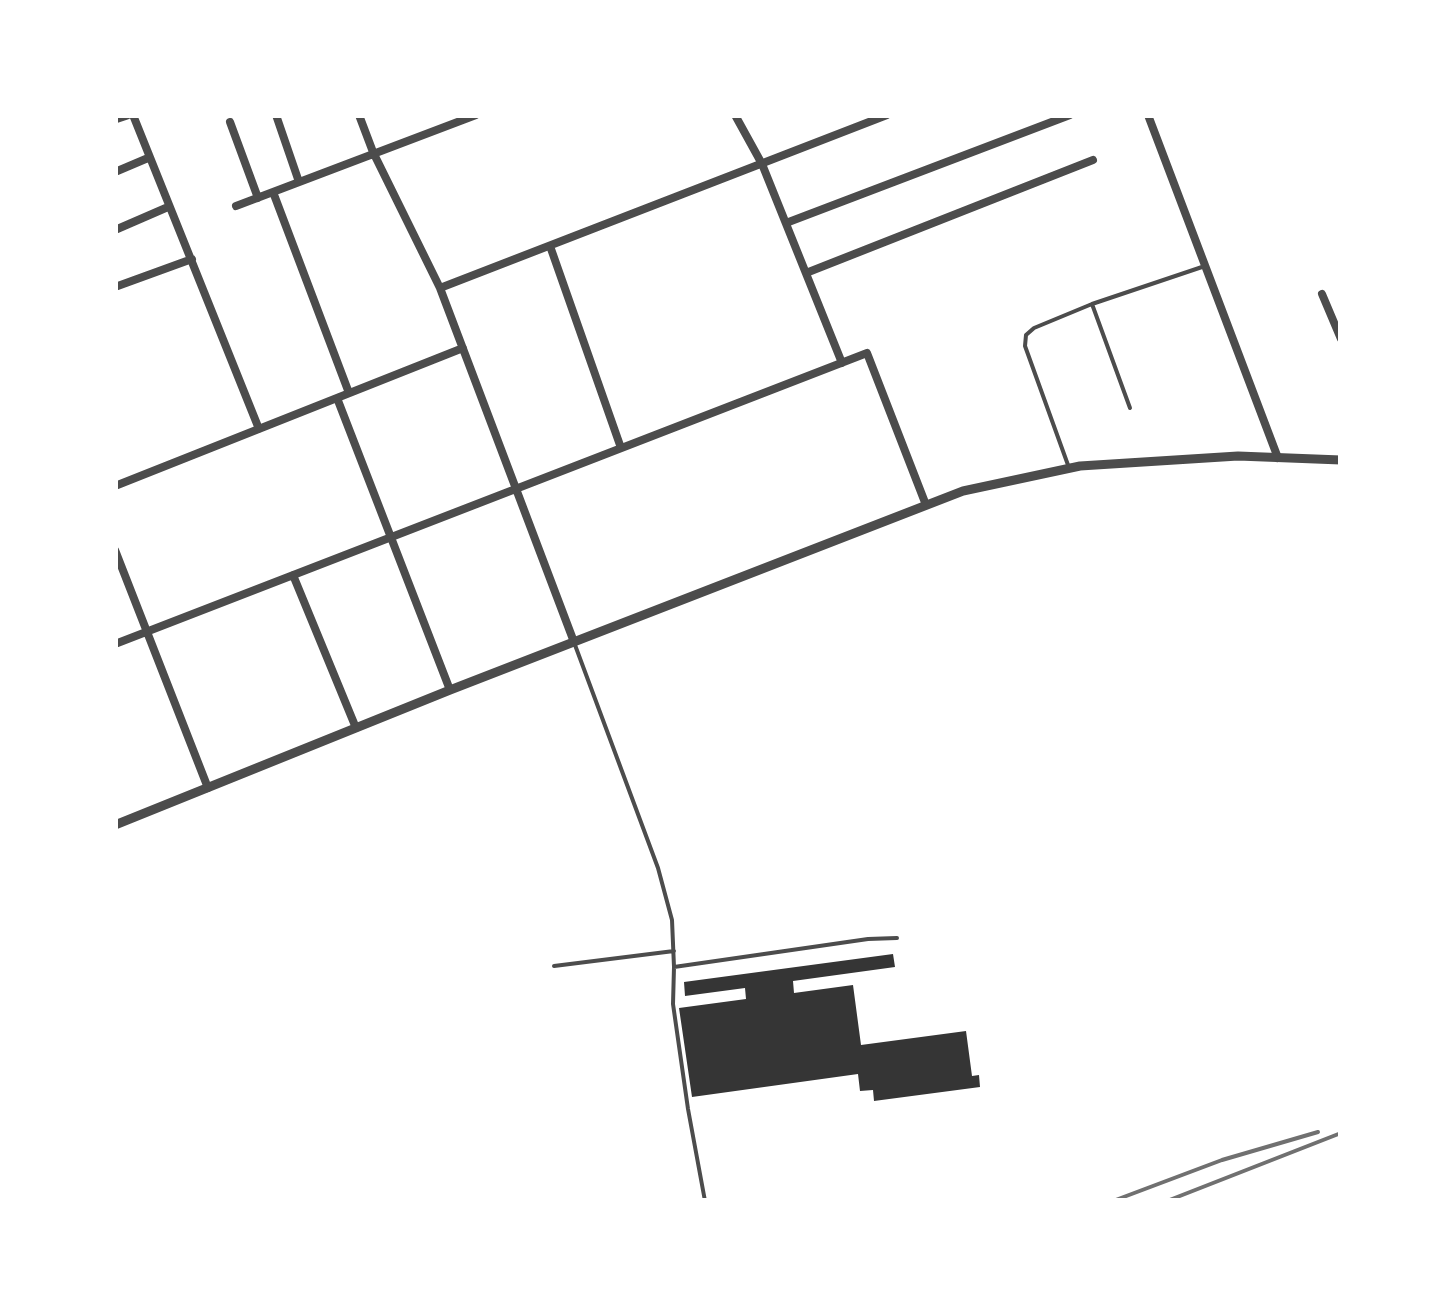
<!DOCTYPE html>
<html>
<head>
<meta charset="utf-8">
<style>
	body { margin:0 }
	#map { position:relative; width:1456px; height:1316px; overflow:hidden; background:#fff; font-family:"Titillium Web",sans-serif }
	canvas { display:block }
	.frame { position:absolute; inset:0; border:118px solid #fff; pointer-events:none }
</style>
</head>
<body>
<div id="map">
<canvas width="1456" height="1316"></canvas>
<div class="frame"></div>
</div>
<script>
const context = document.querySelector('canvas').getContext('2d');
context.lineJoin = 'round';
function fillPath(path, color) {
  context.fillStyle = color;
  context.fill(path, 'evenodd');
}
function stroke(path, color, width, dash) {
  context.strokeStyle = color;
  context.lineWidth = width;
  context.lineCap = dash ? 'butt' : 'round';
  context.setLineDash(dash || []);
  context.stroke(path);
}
fillPath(new Path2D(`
	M 893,954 L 895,967 L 793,981 L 794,993 L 853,985 L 861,1045 L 966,1031 L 972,1076 L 979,1075 L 980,1087 L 874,1101 L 873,1090 L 860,1091 L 858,1074 L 692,1097 L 679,1008 L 746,999 L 745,988 L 685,996 L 684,982 Z`), '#353535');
stroke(new Path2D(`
	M 1092,304 L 1130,408
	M 1068,465 L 1025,346 L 1026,335 L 1034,328 L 1092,304 L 1205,266
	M 575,645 L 658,868 L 672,920 L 674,967 L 673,1004 L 688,1109 L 705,1201
	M 554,966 L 674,951
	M 674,967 L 868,939 L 897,938`), '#4c4c4c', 4);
stroke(new Path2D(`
	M 133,115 L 259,429
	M 276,115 L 299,182
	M 359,115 L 373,152 L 440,288 L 574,642
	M 735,115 L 762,164 L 842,363
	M 1148,115 L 1278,458
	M 230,122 L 258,198
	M 115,172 L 148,158
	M 273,192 L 349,393
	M 236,206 L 476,115
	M 786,223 L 1070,115
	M 115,230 L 168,207
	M 550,246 L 621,448
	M 806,273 L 1093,160
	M 115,287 L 192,259
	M 440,288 L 887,115
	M 1322,294 L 1341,339
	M 337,398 L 450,690
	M 115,486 L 463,348
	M 115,550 L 208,788
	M 293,575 L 356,728
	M 115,644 L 867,353 L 926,505`), '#4c4c4c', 8);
stroke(new Path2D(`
	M 115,119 L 127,115
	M 115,825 L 450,690 L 963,491 L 1080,466 L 1238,456 L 1341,460`), '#4c4c4c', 9);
stroke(new Path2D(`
	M 1113,1201 L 1222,1160 L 1318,1132
	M 1167,1201 L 1341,1133`), '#707070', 4);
</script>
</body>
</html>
